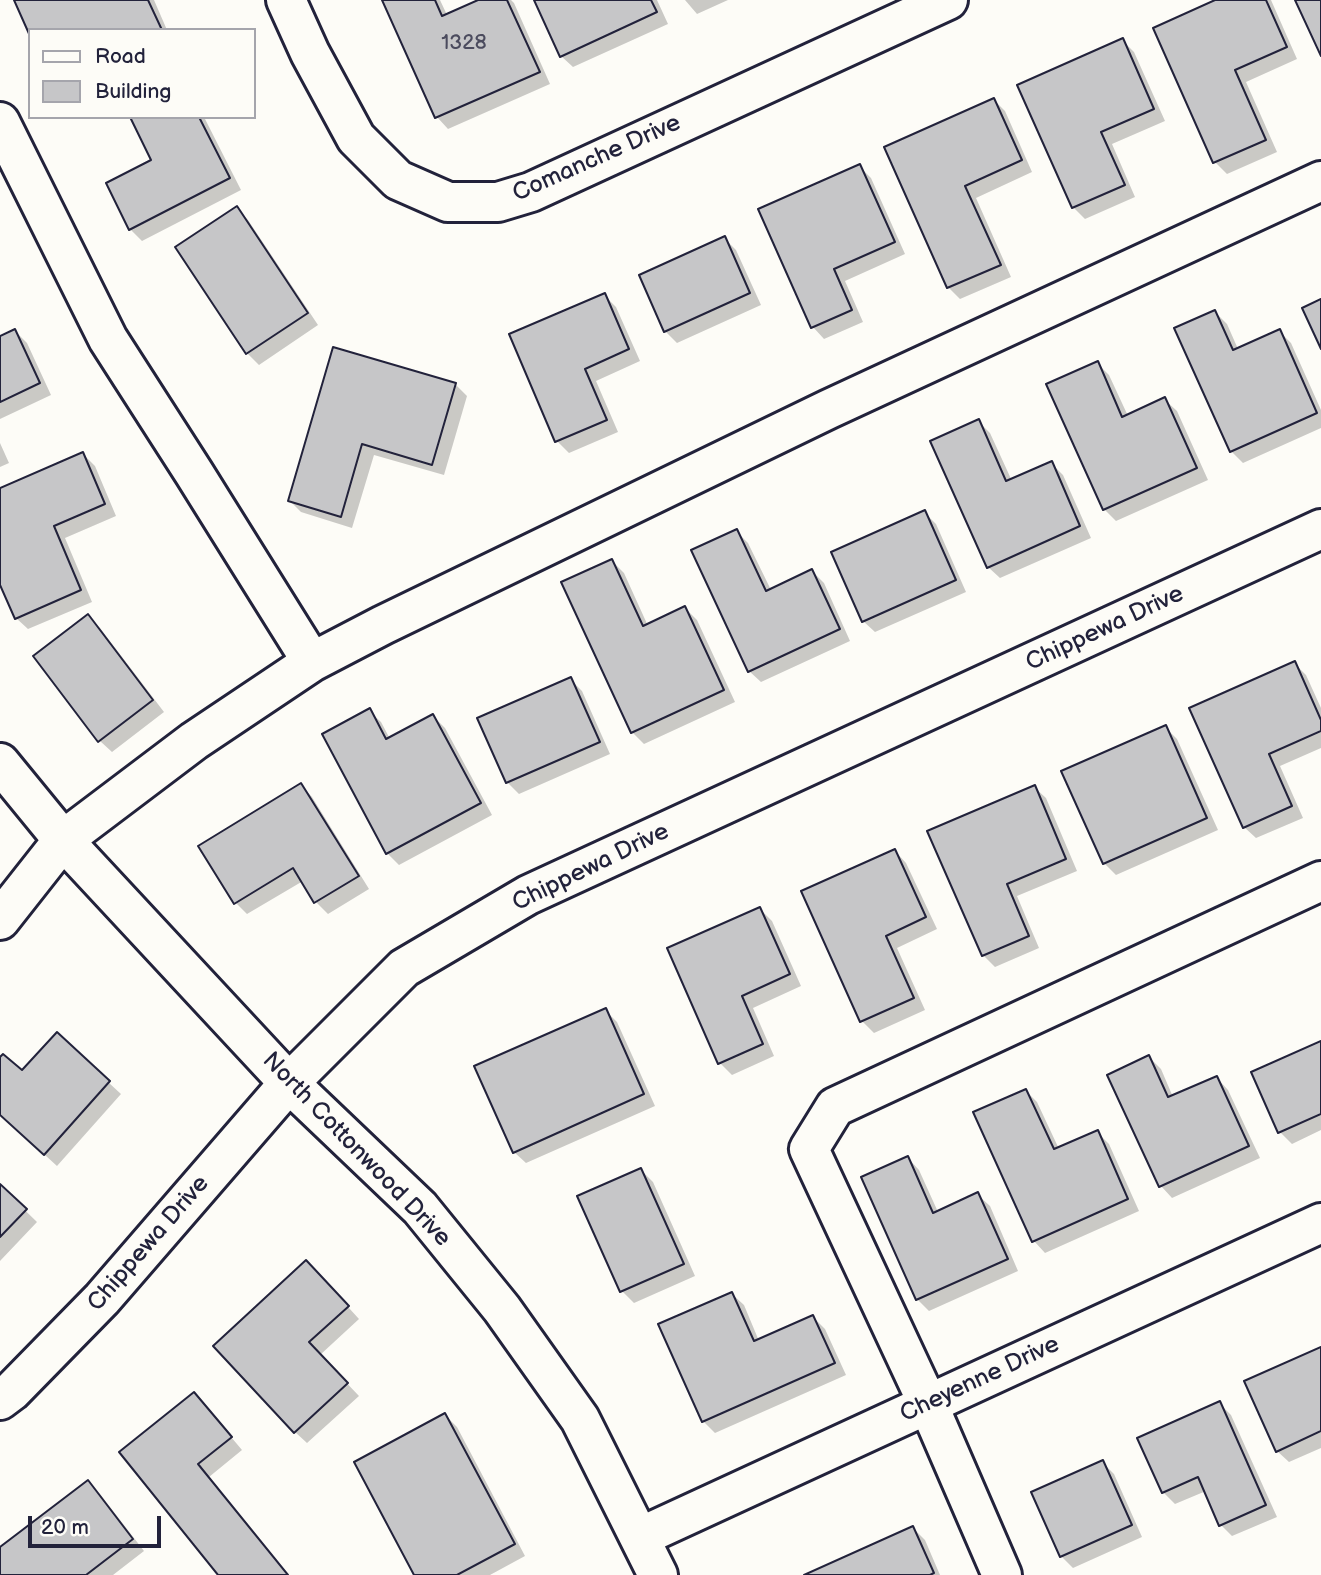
<!DOCTYPE html>
<html>
<head>
<meta charset="utf-8">
<style>
	body { margin:0 }
	#map { position:relative; width:1321px; height:1575px; overflow:hidden; background:#fdfcf7; font-family:"Balsamiq Sans",sans-serif }
	canvas { display:block }
	.legend { position:absolute; left:28px; top:28px; width:228px; height:91px; box-sizing:border-box; background:#fdfcf7; border:2px solid #a5a5ac; margin:0; padding:9px 12px; list-style:none; font-size:21px; color:#22223b }
	.legend li { display:flex; align-items:center; gap:14px; height:35px }
	.legend b { width:35px; border:2px solid #a5a5ac }
	.scale { position:absolute; left:28px; top:1516px; width:133px; height:32px; box-sizing:border-box; border:4px solid #22223b; border-top:0; padding-left:9px; font-size:21px; line-height:24px; white-space:nowrap; color:#22223b; -webkit-text-stroke:5px #fdfcf7; paint-order:stroke }
</style>
</head>
<body>
<div id="map">
<canvas width="1321" height="1575"></canvas>
<ul class="legend">
<li><b style="height:9px;background:#fdfcf7"></b>Road</li>
<li><b style="height:19px;background:#c6c6c8"></b>Building</li>
</ul>
<div class="scale">20 m</div>
</div>
<script>
const context = document.querySelector('canvas').getContext('2d');
context.lineJoin = 'round';
function fillPath(path, color) {
  context.fillStyle = color;
  context.fill(path, 'evenodd');
}
function stroke(path, color, width, dash) {
  context.strokeStyle = color;
  context.lineWidth = width;
  context.lineCap = dash ? 'butt' : 'round';
  context.setLineDash(dash || []);
  context.stroke(path);
}
function label(font, color, halo, rows, align = 'center') {
  context.font = font + ' "Balsamiq Sans",sans-serif';
  context.lineWidth = 5;
  context.setLineDash([]);
  context.textBaseline = 'middle';
  context.strokeStyle = halo;
  context.fillStyle = color;
  for (const [text, x, y, turn = 0] of rows) {
    context.save();
    context.translate(x, y);
    context.rotate((+turn || 0) * Math.PI / 180);
    context.textAlign = isNaN(turn) ? turn : align;
    if (halo) context.strokeText(text, 0, 0);
    context.fillText(text, 0, 0);
    context.restore();
  }
}
fillPath(new Path2D(`
	M 16,0 L 154,0 L 167,30 L 30,30 Z
	M 384,0 L 440,0 L 447,15 L 482,0 L 511,0 L 514,3 L 550,84 L 448,129 L 437,117 Z
	M 536,0 L 657,0 L 668,24 L 573,67 L 561,56 Z
	M 685,0 L 728,0 L 697,14 Z
	M 1219,0 L 1271,0 L 1297,59 L 1246,82 L 1277,152 L 1227,174 L 1215,162 L 1155,28 Z
	M 1122,40 L 1134,52 L 1165,121 L 1112,144 L 1135,197 L 1085,219 L 1073,207 Z
	M 994,100 L 1005,111 L 1032,172 L 976,198 L 1011,277 L 960,299 L 948,287 L 886,148 Z
	M 132,117 L 204,117 L 241,190 L 142,241 L 130,229 L 154,161 Z
	M 859,166 L 871,178 L 905,254 L 845,281 L 863,322 L 824,339 L 813,327 Z
	M 236,208 L 248,220 L 318,325 L 259,365 L 247,353 L 177,248 Z
	M 725,239 L 736,250 L 761,305 L 677,343 L 665,331 Z
	M 604,295 L 616,307 L 640,361 L 596,381 L 618,432 L 569,453 L 557,441 Z
	M 1215,312 L 1227,324 L 1238,349 L 1279,331 L 1291,343 L 1321,410 L 1321,428 L 1243,463 L 1231,451 Z
	M 15,331 L 27,343 L 51,395 L 0,419 L 0,338 Z
	M 334,349 L 455,384 L 467,396 L 444,475 L 374,455 L 352,528 L 301,512 L 290,501 Z
	M 1097,363 L 1109,375 L 1128,416 L 1165,400 L 1177,411 L 1208,480 L 1116,521 L 1104,509 Z
	M 979,422 L 990,433 L 1012,481 L 1051,463 L 1063,475 L 1091,538 L 1000,578 L 988,567 Z
	M 0,443 L 9,463 L 0,467 Z
	M 83,454 L 95,466 L 116,516 L 65,538 L 92,602 L 28,629 L 16,618 L 0,581 L 0,490 Z
	M 924,512 L 936,524 L 966,592 L 875,632 L 863,621 Z
	M 736,531 L 748,543 L 771,590 L 812,571 L 824,583 L 850,641 L 761,682 L 749,671 Z
	M 612,561 L 624,573 L 648,626 L 685,608 L 697,620 L 735,702 L 644,744 L 632,732 Z
	M 88,616 L 100,628 L 164,712 L 112,752 L 100,741 Z
	M 1295,664 L 1306,675 L 1321,708 L 1321,748 L 1280,766 L 1303,818 L 1256,838 L 1244,827 Z
	M 570,679 L 582,691 L 610,754 L 519,794 L 507,782 Z
	M 369,711 L 381,722 L 390,739 L 433,716 L 445,728 L 492,815 L 399,865 L 387,853 L 324,735 Z
	M 1165,727 L 1177,739 L 1218,830 L 1116,875 L 1104,863 Z
	M 301,785 L 312,797 L 369,889 L 328,914 L 316,902 L 303,881 L 247,914 L 235,902 Z
	M 1034,787 L 1046,798 L 1077,871 L 1017,896 L 1039,948 L 995,967 L 983,955 Z
	M 895,851 L 906,863 L 937,929 L 897,948 L 925,1010 L 874,1033 L 862,1021 Z
	M 760,909 L 772,921 L 801,986 L 753,1008 L 774,1056 L 732,1075 L 720,1063 L 669,949 Z
	M 605,1010 L 617,1022 L 655,1106 L 526,1163 L 514,1152 Z
	M 57,1035 L 121,1094 L 57,1166 L 0,1114 L 0,1060 L 22,1073 Z
	M 1321,1043 L 1321,1130 L 1292,1144 L 1280,1132 Z
	M 1149,1057 L 1161,1069 L 1173,1097 L 1217,1078 L 1228,1090 L 1260,1158 L 1172,1198 L 1161,1186 L 1109,1076 Z
	M 1026,1091 L 1037,1102 L 1059,1149 L 1097,1132 L 1109,1144 L 1139,1211 L 1045,1253 L 1034,1241 Z
	M 908,1158 L 919,1170 L 938,1212 L 978,1195 L 990,1206 L 1018,1271 L 929,1311 L 917,1299 Z
	M 641,1170 L 653,1182 L 695,1276 L 634,1303 L 622,1291 L 580,1197 Z
	M 0,1186 L 37,1222 L 0,1261 Z
	M 318,1274 L 359,1319 L 320,1355 L 359,1396 L 307,1443 L 295,1432 Z
	M 732,1294 L 744,1305 L 759,1341 L 813,1317 L 825,1329 L 846,1375 L 715,1433 L 703,1421 Z
	M 1321,1349 L 1321,1448 L 1289,1462 L 1277,1451 Z
	M 1219,1403 L 1231,1415 L 1277,1517 L 1232,1536 L 1221,1525 L 1206,1491 L 1175,1504 L 1163,1492 Z
	M 205,1406 L 242,1450 L 209,1477 L 288,1575 L 221,1575 L 121,1453 Z
	M 445,1415 L 457,1427 L 525,1556 L 490,1575 L 416,1575 Z
	M 1102,1462 L 1114,1474 L 1142,1537 L 1073,1568 L 1061,1556 Z
	M 88,1482 L 100,1494 L 144,1551 L 113,1575 L 0,1575 L 0,1549 Z
	M 913,1528 L 925,1540 L 940,1575 L 808,1575 Z`), '#0003');
const building = new Path2D(`
	M 14,0 L 148,0 L 162,30 L 30,30 L 30,36 Z
	M 382,0 L 435,0 L 442,16 L 478,0 L 507,0 L 540,72 L 435,118 Z
	M 534,0 L 651,0 L 657,12 L 560,57 Z
	M 1215,0 L 1266,0 L 1287,47 L 1235,70 L 1266,140 L 1213,163 L 1153,28 Z
	M 1295,0 L 1321,0 L 1321,56 Z
	M 1123,38 L 1154,109 L 1101,132 L 1125,185 L 1072,208 L 1017,85 Z
	M 994,98 L 1022,160 L 965,186 L 1001,265 L 947,288 L 884,147 Z
	M 130,117 L 199,117 L 230,178 L 129,230 L 106,183 L 151,160 Z
	M 860,164 L 895,242 L 834,269 L 852,310 L 811,328 L 758,209 Z
	M 237,206 L 308,313 L 246,354 L 175,247 Z
	M 725,236 L 750,293 L 664,332 L 639,275 Z
	M 605,293 L 629,349 L 585,369 L 607,420 L 555,442 L 509,334 Z
	M 1321,299 L 1321,349 L 1302,308 Z
	M 1215,310 L 1233,350 L 1280,329 L 1317,413 L 1230,452 L 1174,328 Z
	M 15,329 L 40,383 L 0,402 L 0,336 Z
	M 333,347 L 456,383 L 432,465 L 362,444 L 341,517 L 288,501 Z
	M 1098,361 L 1122,417 L 1165,397 L 1197,468 L 1103,510 L 1046,384 Z
	M 979,419 L 1006,481 L 1052,461 L 1080,526 L 987,568 L 930,441 Z
	M 83,452 L 105,504 L 54,526 L 81,590 L 15,619 L 0,585 L 0,488 Z
	M 925,510 L 956,580 L 862,622 L 831,552 Z
	M 737,529 L 766,591 L 812,569 L 840,629 L 748,672 L 691,550 Z
	M 612,559 L 643,626 L 685,606 L 724,690 L 631,733 L 561,582 Z
	M 88,614 L 153,700 L 98,742 L 33,656 Z
	M 1295,661 L 1321,720 L 1321,731 L 1269,754 L 1292,806 L 1243,828 L 1189,708 Z
	M 571,677 L 600,742 L 506,783 L 477,718 Z
	M 370,708 L 386,739 L 433,714 L 481,803 L 386,854 L 322,734 Z
	M 1166,725 L 1207,818 L 1103,864 L 1061,771 Z
	M 301,783 L 359,876 L 314,903 L 293,868 L 234,904 L 198,846 Z
	M 1035,785 L 1066,859 L 1007,884 L 1029,936 L 982,956 L 927,831 Z
	M 895,849 L 926,917 L 886,936 L 914,998 L 860,1022 L 801,891 Z
	M 760,907 L 790,974 L 742,996 L 763,1044 L 718,1064 L 667,948 Z
	M 606,1008 L 644,1094 L 513,1153 L 474,1066 Z
	M 57,1032 L 110,1081 L 44,1155 L 0,1115 L 0,1057 L 3,1054 L 22,1070 Z
	M 1321,1041 L 1321,1114 L 1278,1133 L 1251,1072 Z
	M 1149,1055 L 1168,1097 L 1217,1076 L 1249,1146 L 1159,1187 L 1107,1075 Z
	M 1026,1089 L 1054,1149 L 1098,1130 L 1128,1199 L 1032,1242 L 973,1112 Z
	M 908,1156 L 933,1213 L 978,1192 L 1008,1259 L 916,1300 L 861,1177 Z
	M 641,1168 L 684,1264 L 620,1292 L 577,1196 Z
	M 0,1184 L 27,1209 L 0,1237 Z
	M 306,1260 L 349,1306 L 309,1342 L 348,1383 L 294,1433 L 213,1346 Z
	M 732,1292 L 754,1341 L 813,1315 L 835,1363 L 702,1422 L 658,1324 Z
	M 1321,1347 L 1321,1431 L 1276,1452 L 1244,1381 Z
	M 194,1392 L 232,1437 L 198,1464 L 288,1575 L 218,1575 L 119,1452 Z
	M 1220,1401 L 1266,1505 L 1219,1526 L 1198,1477 L 1162,1493 L 1137,1438 Z
	M 445,1413 L 515,1544 L 457,1575 L 414,1575 L 354,1462 Z
	M 1103,1460 L 1132,1525 L 1060,1557 L 1031,1492 Z
	M 88,1480 L 133,1539 L 86,1575 L 0,1575 L 0,1547 Z
	M 913,1526 L 934,1573 L 930,1575 L 804,1575 Z`);
fillPath(building, '#c6c6c8');
stroke(building, '#22223b', 2);
const minor = new Path2D(`
	M 286,0 L 310,53 L 356,138 L 398,180 L 448,202 L 498,202 L 531,192 L 948,0
	M 0,122 L 108,339 L 194,473 L 312,662
	M 0,763 L 63,840 L 289,1083 L 420,1208 L 502,1309 L 580,1419 L 658,1575
	M 0,920 L 63,840 L 194,741 L 312,662 L 383,625 L 829,409 L 1321,181
	M 0,1400 L 12,1391 L 102,1299 L 289,1083 L 404,968 L 528,895 L 1321,529
	M 640,1537 L 1321,1223
	M 1002,1575 L 928,1404 L 809,1149 L 835,1107 L 1321,881`);
stroke(minor, '#22223b', 44);
stroke(minor, '#fdfcf7', 38);
label('21px', '#4b4b5e', null, [
	["1328",464,44]
]);
label('24px', '#22223b', '#fdfcf7', [
	["Comanche Drive",597,159,-24],
	["Chippewa Drive",1105,629,-25],
	["Chippewa Drive",591,868,-26],
	["North Cottonwood Drive",356,1150,46],
	["Chippewa Drive",149,1244,-49],
	["Cheyenne Drive",980,1380,-25]
]);
</script>
</body>
</html>
